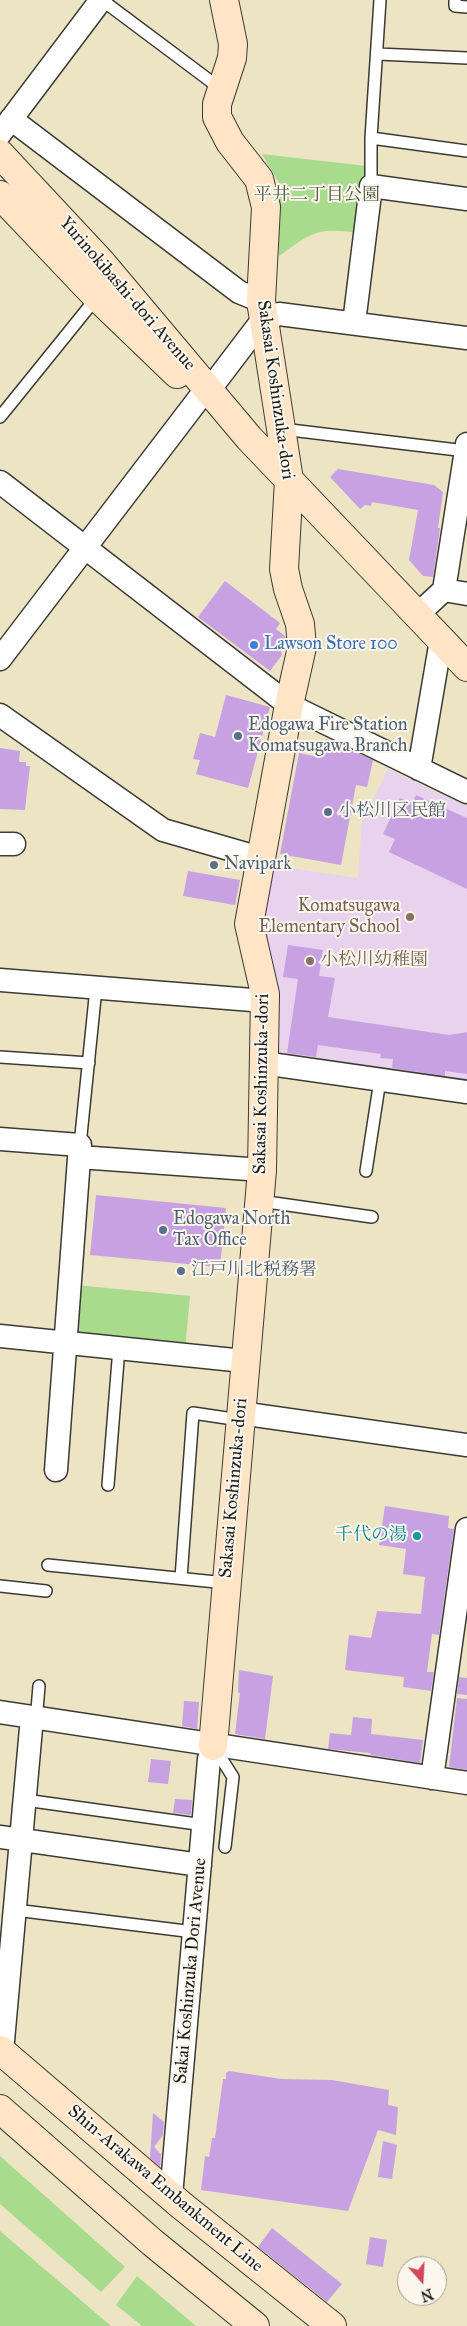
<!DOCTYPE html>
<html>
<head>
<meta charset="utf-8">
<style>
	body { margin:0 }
	#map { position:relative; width:467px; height:2326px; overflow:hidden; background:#ece4c3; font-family:"IM FELL Great Primer",serif }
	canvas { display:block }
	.north { position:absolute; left:397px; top:2256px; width:50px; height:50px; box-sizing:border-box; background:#fbf7ec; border:1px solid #a29f99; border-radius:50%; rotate:161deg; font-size:14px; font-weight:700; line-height:20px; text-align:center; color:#1c1c1c }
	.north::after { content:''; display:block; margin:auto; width:18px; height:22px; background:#d1495b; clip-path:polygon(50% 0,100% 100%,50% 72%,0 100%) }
</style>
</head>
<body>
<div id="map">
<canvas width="467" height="2326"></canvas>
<div class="north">N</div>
</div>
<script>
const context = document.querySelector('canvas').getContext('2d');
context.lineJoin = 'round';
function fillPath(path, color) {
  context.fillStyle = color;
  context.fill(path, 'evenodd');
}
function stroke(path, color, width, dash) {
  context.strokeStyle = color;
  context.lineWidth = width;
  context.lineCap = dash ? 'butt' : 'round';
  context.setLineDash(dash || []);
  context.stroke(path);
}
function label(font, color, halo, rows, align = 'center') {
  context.font = font + ' "IM FELL Great Primer","Noto Serif JP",serif';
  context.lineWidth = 4;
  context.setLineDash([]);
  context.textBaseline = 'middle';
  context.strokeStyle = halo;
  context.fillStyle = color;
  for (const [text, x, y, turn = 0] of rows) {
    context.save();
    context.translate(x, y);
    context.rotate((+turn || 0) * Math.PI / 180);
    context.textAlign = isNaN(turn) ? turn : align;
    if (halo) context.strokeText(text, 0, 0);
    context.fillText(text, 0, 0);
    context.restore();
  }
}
fillPath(new Path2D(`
	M 388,769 L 467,806 L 467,1084 L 277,1057 L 279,995 L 263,924 L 275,866 L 358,878 L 362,822 Z`), '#e9d2ee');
fillPath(new Path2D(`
	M 262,154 L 366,166 L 359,233 C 317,227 312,232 279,256 L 279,183 Z
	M 76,1285 L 190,1296 L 185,1350 L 71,1339 Z
	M 0,2156 L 125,2267 L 101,2292 L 0,2204 Z
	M 0,2231 L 111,2326 L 0,2326 Z
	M 137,2276 L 196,2326 L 142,2326 L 116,2305 Z`), '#a8dc8c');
fillPath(new Path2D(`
	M 338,469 L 434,485 L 443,492 L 438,528 L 440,528 L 433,577 L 423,576 L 409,560 L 418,510 L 372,502 L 371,506 L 365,505 L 360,509 L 330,477 Z
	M 225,581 L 280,623 L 276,629 L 285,636 L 286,640 L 280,647 L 282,655 L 270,671 L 198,617 Z
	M 226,695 L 270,707 L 248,788 L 196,774 L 200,760 L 193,759 L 200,733 L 215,737 Z
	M 326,739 L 373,760 L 367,787 L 356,785 L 341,865 L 280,854 L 299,753 L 314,756 Z
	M 0,748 L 20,751 L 19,762 L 26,762 L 26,766 L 30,766 L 25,810 L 0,809 Z
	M 416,795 L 467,818 L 467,889 L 389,852 L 395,839 L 383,834 L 400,798 L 412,803 Z
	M 188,871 L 240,880 L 235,905 L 183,896 Z
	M 288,945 L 323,950 L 319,976 L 335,978 L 328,1017 L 449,1035 L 467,1032 L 467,1074 L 445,1071 L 445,1076 L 392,1068 L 393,1059 L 380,1058 L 381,1054 L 318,1045 L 316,1057 L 287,1053 L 298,979 L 283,977 Z
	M 96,1195 L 226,1208 L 220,1267 L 90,1255 Z
	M 385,1506 L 449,1516 L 448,1528 L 454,1529 L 439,1635 L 432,1634 L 427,1672 L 434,1672 L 431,1691 L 403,1687 L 404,1677 L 345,1670 L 349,1635 L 371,1638 L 377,1611 L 421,1614 L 425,1577 L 403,1574 L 406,1549 L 379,1545 Z
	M 239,1670 L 273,1676 L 265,1739 L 235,1734 L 240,1693 L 238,1693 Z
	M 459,1677 L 467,1678 L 467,1695 L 457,1694 Z
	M 457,1698 L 467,1699 L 467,1770 L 449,1767 Z
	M 184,1701 L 199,1702 L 197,1729 L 182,1726 Z
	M 353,1717 L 372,1719 L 371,1734 L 423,1740 L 420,1763 L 371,1755 L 370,1753 L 328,1749 L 330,1733 L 351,1735 Z
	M 151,1759 L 171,1761 L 168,1784 L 148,1782 Z
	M 175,1799 L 192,1800 L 191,1815 L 173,1813 Z
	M 229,2071 L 281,2079 L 332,2080 L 389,2090 L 388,2105 L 398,2107 L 396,2135 L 378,2130 L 348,2211 L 201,2190 L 205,2156 L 209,2157 L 212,2138 L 215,2138 L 223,2079 L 226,2079 L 226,2073 Z
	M 153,2113 L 164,2122 L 163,2135 L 154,2147 L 161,2154 L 160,2167 L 150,2158 Z
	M 383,2141 L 397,2145 L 392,2179 L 378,2177 Z
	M 272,2228 L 342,2284 L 327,2302 L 258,2247 Z
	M 370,2237 L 387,2240 L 383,2267 L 366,2264 Z`), '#c8a1e3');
const lane = new Path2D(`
	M 102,0 L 221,89
	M 455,0 L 455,6 L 467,7
	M 378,54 L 467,58
	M 371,138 L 467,151
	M 371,186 L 371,138 L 380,0
	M 0,417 L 97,297
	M 282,429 L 466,451
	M 0,1057 L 89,1063
	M 80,1145 L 96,988
	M 366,1171 L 380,1080
	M 260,1201 L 372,1217
	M 108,1485 L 119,1348
	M 48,1565 L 226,1583
	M 181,1578 L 193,1413 L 240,1420
	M 0,1586 L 46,1591
	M 32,1717 L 37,1710 L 39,1686
	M 214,1747 L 233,1777 L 225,1847
	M 25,1800 L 204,1825
	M 15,1910 L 194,1932`);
const street = new Path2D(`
	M 11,119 L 239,292 L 261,301
	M 0,134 L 101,0
	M 354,323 L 371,186 L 467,199
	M 210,389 L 264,318 L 279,314 L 467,338
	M 0,482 L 289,705 L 467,792
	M 444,590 L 467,594
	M 417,615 L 444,590 L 467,444
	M 0,659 L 200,397
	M 0,715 L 163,830 L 260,858
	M 419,769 L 441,640
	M 0,844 L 14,844
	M 0,980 L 265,1001
	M 263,1063 L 467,1092
	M 0,1139 L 80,1145 L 56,1470
	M 79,1157 L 262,1170
	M 0,1336 L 244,1361
	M 240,1413 L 467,1445
	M 0,1712 L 467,1783
	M 432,1778 L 467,1529
	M 0,1837 L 200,1865
	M 2,2052 L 32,1717
	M 171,2196 L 209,1759 L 213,1746`);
const secondary = new Path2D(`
	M 0,154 L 100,261 L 249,438 L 467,667
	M 0,195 L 97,297 L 177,374
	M 213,1746 L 262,1170 L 265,994 L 249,924 L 289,705 L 302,647 L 300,624 L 288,589 L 284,569 L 289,480 L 261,301 L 266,207 L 259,179 L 230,142 L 217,117 L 217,104 L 232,58 L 233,44 L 224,0
	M 0,2050 L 181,2205 L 332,2326
	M 0,2109 L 153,2243 L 255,2326`);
stroke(lane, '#3b3a35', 14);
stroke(street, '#3b3a35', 25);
stroke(secondary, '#3b3a35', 30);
stroke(lane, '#fff', 11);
stroke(street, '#fff', 22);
stroke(secondary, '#ffe4c6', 28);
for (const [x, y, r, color] of [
	[254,645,5,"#3f7fe0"],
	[238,736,5,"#5c6f8a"],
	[328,812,5,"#5c6f8a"],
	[214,865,5,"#5c6f8a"],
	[410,917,5,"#8d6e63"],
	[310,961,5,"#8d6e63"],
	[163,1230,5,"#5c6f8a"],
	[181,1271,5,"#5c6f8a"],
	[417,1536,5,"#0f9aa8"]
]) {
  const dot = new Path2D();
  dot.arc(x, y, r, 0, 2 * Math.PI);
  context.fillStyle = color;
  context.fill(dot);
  stroke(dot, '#fbf7ec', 2);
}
label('18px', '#46563e', '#fbf7ec', [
	["平井二丁目公園",317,196]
]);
label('18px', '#1c1c1c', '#fbf7ec', [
	["Yurinokibashi-dori Avenue",127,294,49],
	["Sakasai Koshinzuka-dori",275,390,82],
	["Sakasai Koshinzuka-dori",262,1084,-89],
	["Sakasai Koshinzuka-dori",234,1488,-85],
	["Sakai Koshinzuka Dori Avenue",191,1971,-85],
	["Shin-Arakawa Embankment Line",165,2189,40]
]);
label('18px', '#366cbe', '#fbf7ec', [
	["Lawson Store 100",264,645]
], 'left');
label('18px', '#4e5e75', '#fbf7ec', [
	["Edogawa Fire Station",248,726],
	["Komatsugawa Branch",248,747],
	["小松川区民館",338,812],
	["Navipark",224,865],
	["Edogawa North",173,1220],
	["Tax Office",173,1241],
	["江戸川北税務署",191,1271]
], 'left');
label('18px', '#785e54', '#fbf7ec', [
	["Komatsugawa",400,907],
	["Elementary School",400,928],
	["小松川幼稚園",320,961,"left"]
], 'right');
label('18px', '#0d838f', '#fbf7ec', [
	["千代の湯",407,1536]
], 'right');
</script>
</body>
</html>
